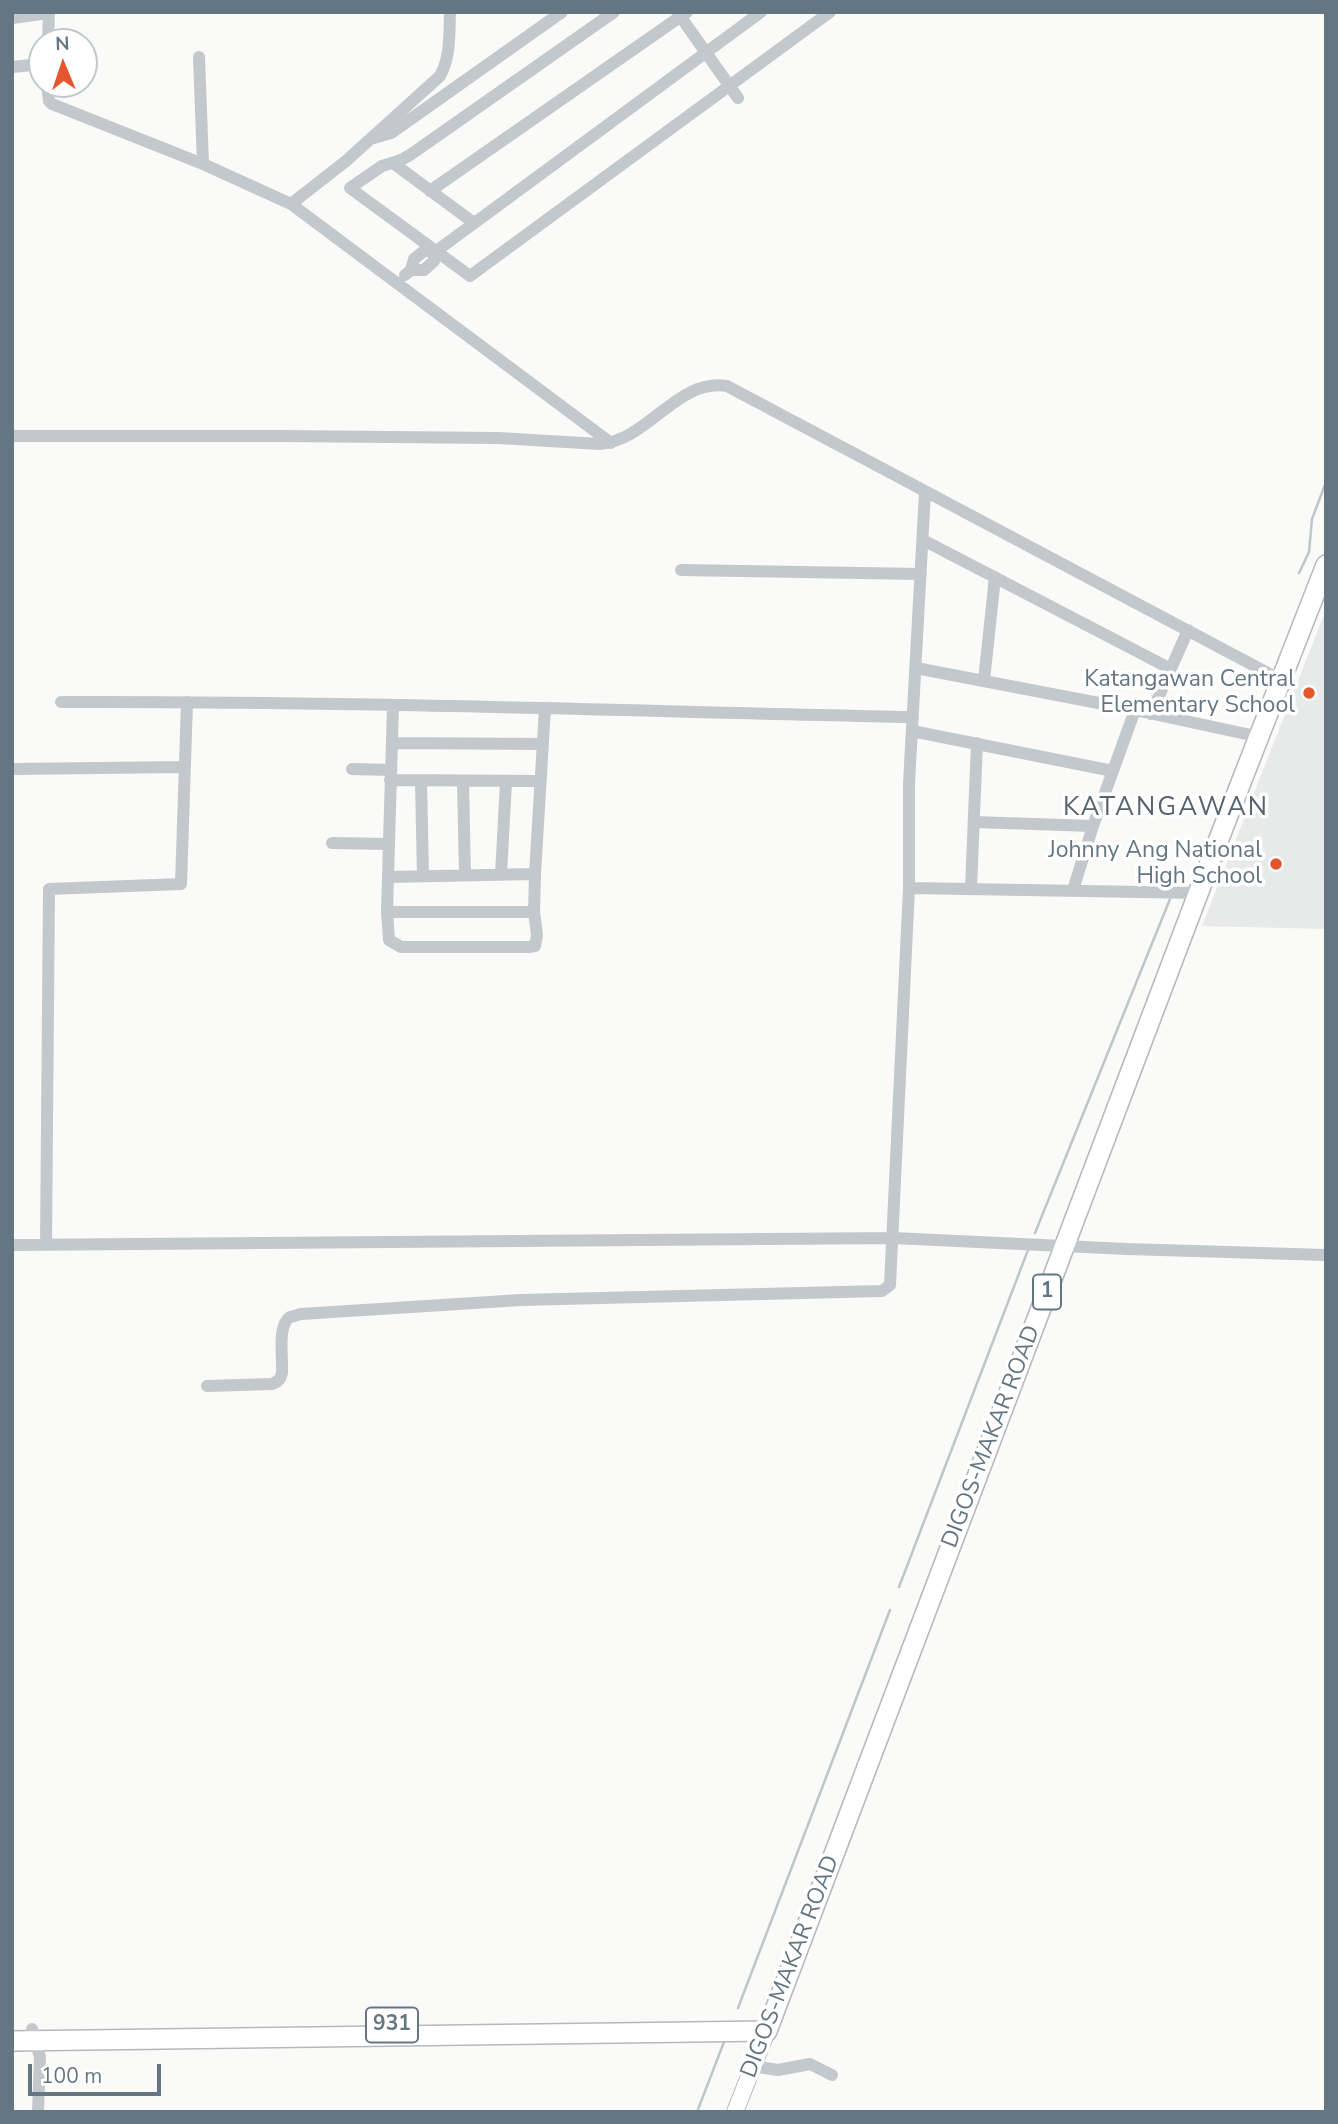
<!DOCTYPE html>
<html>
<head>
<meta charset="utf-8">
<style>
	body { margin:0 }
	#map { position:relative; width:1338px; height:2124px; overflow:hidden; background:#fafaf8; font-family:"Nunito Sans",sans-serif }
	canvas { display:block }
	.frame { position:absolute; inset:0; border:14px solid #657683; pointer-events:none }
	.north { position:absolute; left:28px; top:28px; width:70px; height:70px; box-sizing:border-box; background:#fff; border:2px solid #c1c8cd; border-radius:50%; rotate:358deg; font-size:19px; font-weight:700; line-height:28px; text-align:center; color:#657683 }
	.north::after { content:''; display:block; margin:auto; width:24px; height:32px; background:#e4572e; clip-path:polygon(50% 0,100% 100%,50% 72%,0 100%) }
	.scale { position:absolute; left:28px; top:2064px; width:133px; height:32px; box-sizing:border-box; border:4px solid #657683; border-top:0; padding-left:9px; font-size:21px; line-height:24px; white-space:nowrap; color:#657683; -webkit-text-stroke:5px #fff; paint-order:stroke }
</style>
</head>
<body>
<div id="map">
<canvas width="1338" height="2124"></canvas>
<div class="frame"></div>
<div class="north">N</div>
<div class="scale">100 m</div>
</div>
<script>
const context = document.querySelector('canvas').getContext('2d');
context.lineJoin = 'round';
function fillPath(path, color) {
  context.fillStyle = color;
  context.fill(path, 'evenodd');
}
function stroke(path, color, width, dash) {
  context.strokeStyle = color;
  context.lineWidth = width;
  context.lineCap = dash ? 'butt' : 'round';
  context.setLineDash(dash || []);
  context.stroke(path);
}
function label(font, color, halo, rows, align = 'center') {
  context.font = font + ' "Nunito Sans",sans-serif';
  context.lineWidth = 7;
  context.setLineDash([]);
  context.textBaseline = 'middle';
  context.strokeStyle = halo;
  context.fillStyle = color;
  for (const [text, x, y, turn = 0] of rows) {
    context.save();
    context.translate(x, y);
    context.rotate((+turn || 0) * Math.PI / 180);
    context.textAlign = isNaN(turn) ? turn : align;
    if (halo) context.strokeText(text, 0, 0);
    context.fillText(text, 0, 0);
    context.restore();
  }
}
fillPath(new Path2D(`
	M 1323,617 L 1326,618 L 1326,929 L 1202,926 Z`), '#e8e9e9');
stroke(new Path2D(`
	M 1299,573 L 1309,552 L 1312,519 L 1326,482
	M 1035,1233 L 1170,899
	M 899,1587 L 1028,1250
	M 738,2008 L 890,1610
	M 697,2112 L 724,2042`), '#bbc7cb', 2.5);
const major = new Path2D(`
	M 735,2112 L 767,2031`);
const highway = new Path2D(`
	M 12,2041 L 767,2031 L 1215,849 L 1326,565`);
stroke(major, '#b5babe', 18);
stroke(highway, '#b4b9bd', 22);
stroke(new Path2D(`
	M 614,12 L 410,155 L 401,160 L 382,166 L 350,188 L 470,276 L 830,12
	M 678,13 L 738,98
	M 12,18 L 49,13
	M 48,42 L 49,12
	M 199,57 L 203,164
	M 12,67 L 42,64
	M 47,84 L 49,101 L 52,104 L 203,164 L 291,204 L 611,443
	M 374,138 L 391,133 L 562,12
	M 393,163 L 474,223
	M 430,191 L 687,12
	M 291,204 L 346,161 L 440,76 C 451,56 449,34 450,12
	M 411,270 L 424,270 L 434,261 L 435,252 L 761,12
	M 405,275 L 411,270 L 414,259 L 424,251 L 435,252
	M 12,436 L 282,436 L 498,438 L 600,444 C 649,440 677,378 727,386 L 1281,680
	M 923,540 L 1171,669
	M 681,570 L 921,574
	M 916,668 L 1135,710 L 1260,737
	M 984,681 L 995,577
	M 61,702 C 345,701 629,711 913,717
	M 393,706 L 387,912 L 389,940 L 401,947 L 529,947 L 535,946 L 537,935 L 534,912 L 535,874 L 545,708
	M 1151,714 L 1188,630
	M 912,731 L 1113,771
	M 392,743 L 543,744
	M 12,769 L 184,767
	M 352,769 L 390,770
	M 390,780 L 540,781
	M 421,781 L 423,876
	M 463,782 L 465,875
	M 974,822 L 1093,826
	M 332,843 L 388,844
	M 501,874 L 506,782
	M 388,877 L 535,874
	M 909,888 L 1199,893
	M 971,888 L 977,743
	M 1073,890 L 1093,826 L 1135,710
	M 387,912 L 534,912
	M 12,1245 L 893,1238 L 1127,1249 L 1326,1255
	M 46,1245 L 49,889 L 181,884 L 187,702
	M 207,1386 L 272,1384 C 279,1381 281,1379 282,1372 C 283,1358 277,1325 290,1317 C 294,1316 298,1315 301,1314 L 521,1300 L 882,1291 L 890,1285 L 909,888 L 909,783 L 925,492
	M 32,2029 L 40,2057 L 38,2112
	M 752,2066 L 778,2070 L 810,2064 L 832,2075`), '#c3c8cc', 12);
stroke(major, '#fff', 16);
stroke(highway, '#fff', 19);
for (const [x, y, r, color] of [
	[1309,693,7,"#e4572e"],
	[1276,864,7,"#e4572e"]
]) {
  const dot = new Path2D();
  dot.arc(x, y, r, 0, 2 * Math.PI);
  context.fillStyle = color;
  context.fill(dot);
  stroke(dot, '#fff', 2.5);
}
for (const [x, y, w] of [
	[1047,1292,28],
	[392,2025,52]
]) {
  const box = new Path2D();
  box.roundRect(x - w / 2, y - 17.5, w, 35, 5);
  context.fillStyle = '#fff';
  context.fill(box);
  stroke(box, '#657683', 2);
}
label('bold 21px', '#657683', null, [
	["1",1047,1292],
	["931",392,2025]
]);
label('23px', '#657683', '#fff', [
	["Katangawan Central",1295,680],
	["Elementary School",1295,706],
	["Johnny Ang National",1262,851],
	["High School",1262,877]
], 'right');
label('23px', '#657683', '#fff', [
	["DIGOS-MAKAR ROAD",992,1437,-69],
	["DIGOS-MAKAR ROAD",791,1967,-69]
]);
context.letterSpacing = '2px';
label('26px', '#57646e', '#fff', [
	["KATANGAWAN",1166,809]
]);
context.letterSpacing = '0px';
</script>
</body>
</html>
